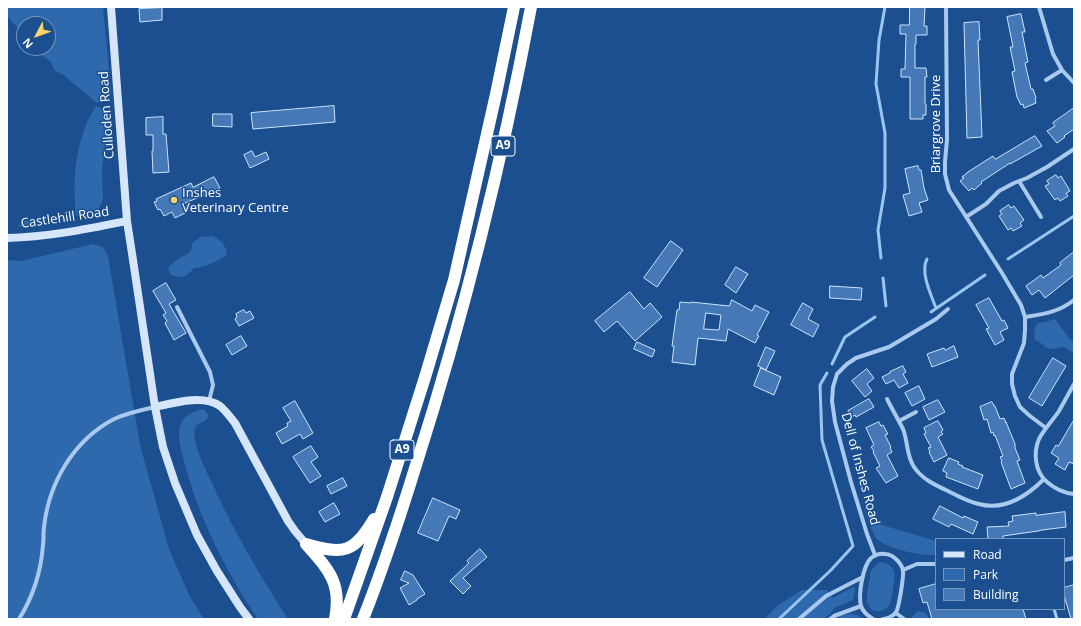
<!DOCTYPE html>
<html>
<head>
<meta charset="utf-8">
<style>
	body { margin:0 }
	#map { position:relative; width:1081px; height:626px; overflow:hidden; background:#1b4f8f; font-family:"Open Sans",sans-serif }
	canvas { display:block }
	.frame { position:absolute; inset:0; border:8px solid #fff; pointer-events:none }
	.legend { position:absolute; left:935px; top:538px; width:130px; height:72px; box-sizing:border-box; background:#1b4f8f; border:1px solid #7695bc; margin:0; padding:5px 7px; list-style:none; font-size:12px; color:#fff }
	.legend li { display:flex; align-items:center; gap:8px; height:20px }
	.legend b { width:20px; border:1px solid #7695bc }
	.north { position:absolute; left:16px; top:16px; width:40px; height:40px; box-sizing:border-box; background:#1b4f8f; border:1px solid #7695bc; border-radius:50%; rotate:229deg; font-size:11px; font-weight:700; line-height:16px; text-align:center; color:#fff }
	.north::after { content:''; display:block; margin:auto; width:14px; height:18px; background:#ffd166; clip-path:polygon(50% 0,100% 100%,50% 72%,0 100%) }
</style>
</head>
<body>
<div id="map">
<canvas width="1081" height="626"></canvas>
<div class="frame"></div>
<ul class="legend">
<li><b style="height:5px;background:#d6e6fa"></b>Road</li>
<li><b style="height:11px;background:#2e69ad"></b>Park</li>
<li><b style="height:11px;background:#4478b7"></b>Building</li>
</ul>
<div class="north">N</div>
</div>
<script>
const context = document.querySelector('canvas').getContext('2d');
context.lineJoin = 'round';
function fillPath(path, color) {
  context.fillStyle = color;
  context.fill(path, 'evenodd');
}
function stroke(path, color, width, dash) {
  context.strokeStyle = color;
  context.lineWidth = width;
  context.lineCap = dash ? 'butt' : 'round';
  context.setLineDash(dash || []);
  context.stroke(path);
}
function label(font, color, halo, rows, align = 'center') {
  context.font = font + ' "Open Sans",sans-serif';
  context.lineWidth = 3;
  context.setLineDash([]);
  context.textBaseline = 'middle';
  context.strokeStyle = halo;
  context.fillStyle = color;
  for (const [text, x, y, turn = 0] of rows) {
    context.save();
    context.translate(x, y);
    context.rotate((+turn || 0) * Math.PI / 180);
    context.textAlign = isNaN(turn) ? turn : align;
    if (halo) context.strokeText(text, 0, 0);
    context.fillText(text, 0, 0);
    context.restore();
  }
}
fillPath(new Path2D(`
	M 7,7 L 103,7 L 111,91 L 110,98 L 97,103 L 62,74 L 54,70 L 51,62 L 32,48 L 48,48 L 48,24 L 24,24 L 24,35 L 7,16 Z
	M 96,106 L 107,111 L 109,117 L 102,169 L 103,200 L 98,210 L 93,213 L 76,216 C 73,186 74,154 86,125 C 88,119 92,112 96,106 Z
	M 33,219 L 39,219 L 39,222 L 36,227 L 33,227 L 30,225 L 23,228 L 18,226 L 21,221 L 25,220 L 28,221 Z
	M 213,236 L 222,242 L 227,251 L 226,256 C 215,261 206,268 194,268 C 186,277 182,279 171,275 L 168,268 C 171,265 174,262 178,259 C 186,254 193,253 192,243 L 201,237 Z
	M 93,244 L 103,247 L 108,256 L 140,445 L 169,549 L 189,595 L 204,619 L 7,619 L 7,260 L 21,261 Z
	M 1055,319 L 1069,338 L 1074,342 L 1074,353 L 1064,347 L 1050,349 L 1044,347 L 1044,345 L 1034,339 L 1035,327 L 1038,323 L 1045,322 Z
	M 204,409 L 209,416 L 205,421 L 197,425 C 195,428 194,430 194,433 C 195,448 204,466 210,479 C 232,528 259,574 288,619 L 258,619 C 226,572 200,520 185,465 C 182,453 177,438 180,426 C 183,415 194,411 204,409 Z
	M 863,505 L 872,522 L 936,541 L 936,555 C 922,556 885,549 876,538 C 870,529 867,516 863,505 Z
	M 880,562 C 886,563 890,564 893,569 C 896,575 894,582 893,588 C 892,596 891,609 881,611 C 878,612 875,611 872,610 C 870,608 868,604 867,602 C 866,598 870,575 871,571 C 873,567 877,565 880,562 Z
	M 851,588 L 854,587 L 855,589 L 853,600 L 834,608 L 831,613 L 824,619 L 765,619 L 777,606 L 802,590 L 827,590 L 833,598 Z
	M 918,611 L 926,613 L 929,619 L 912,619 L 912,617 Z
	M 850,614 L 858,615 L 862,619 L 836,619 L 844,615 Z`), '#2e69ad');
stroke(new Path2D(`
	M 881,258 L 878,230 L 885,188 L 885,133 L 876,84 L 879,40 L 885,7
	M 927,259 C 920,272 931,295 936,308
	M 1008,259 L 1074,216
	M 883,278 L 886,306
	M 931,312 L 985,275
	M 832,364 L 845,337 L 875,317
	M 779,619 L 831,570 L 853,546 L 822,440 L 820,385 L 827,373`), '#9cc4f0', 3);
const building = new Path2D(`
	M 910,7 L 925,7 L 924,26 L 927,26 L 927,35 L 916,35 L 916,44 L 915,44 L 915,68 L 926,68 L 927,77 L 925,77 L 925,104 L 926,104 L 926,115 L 923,115 L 923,119 L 910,119 L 910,77 L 901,77 L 901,69 L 905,69 L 906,34 L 900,34 L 900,25 L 909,25 Z
	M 162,8 L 162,20 L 140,22 L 139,9 Z
	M 1021,14 L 1025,32 L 1022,32 L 1028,62 L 1025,63 L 1031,89 L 1033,89 L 1036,98 L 1035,99 L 1036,103 L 1024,108 L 1023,104 L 1021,105 L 1017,97 L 1012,72 L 1015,71 L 1010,47 L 1013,47 L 1007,17 Z
	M 979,22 L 980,40 L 978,40 L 982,137 L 967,138 L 964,23 Z
	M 334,106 L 335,122 L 253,129 L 251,113 Z
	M 1074,108 L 1074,129 L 1064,136 L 1065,137 L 1057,143 L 1047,131 L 1055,126 L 1053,123 Z
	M 213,114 L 232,114 L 232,127 L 213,126 Z
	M 163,117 L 163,134 L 166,134 L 169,172 L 153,173 L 152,151 L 153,151 L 153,135 L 146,135 L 146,118 Z
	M 1035,136 L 1042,146 L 1010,164 L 1010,163 L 981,182 L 982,183 L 974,190 L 972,188 L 969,191 L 960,181 L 964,178 L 962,177 L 968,172 L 993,156 L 995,159 Z
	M 252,151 L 255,157 L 266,152 L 269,159 L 250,168 L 244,155 Z
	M 918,166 L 919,170 L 921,170 L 924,188 L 928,200 L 919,203 L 922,212 L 909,216 L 903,195 L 910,193 L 905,169 Z
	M 1056,175 L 1058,178 L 1061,176 L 1070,191 L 1066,193 L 1068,196 L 1060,201 L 1058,198 L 1055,200 L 1045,186 L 1049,184 L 1047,181 Z
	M 214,177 L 220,188 L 183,204 L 187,212 L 175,218 L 172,212 L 164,216 L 160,209 L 158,210 L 154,202 L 157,201 L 156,199 L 191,183 L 193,187 Z
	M 1009,205 L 1011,208 L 1014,206 L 1024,220 L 1020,223 L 1022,226 L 1013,231 L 1011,228 L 1008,230 L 999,216 L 1002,214 L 1000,211 Z
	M 671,241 L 683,250 L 657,287 L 644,278 Z
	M 1074,252 L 1074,275 L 1045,298 L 1039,290 L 1032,295 L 1026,286 L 1041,275 L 1043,278 L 1061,265 L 1060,263 Z
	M 736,267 L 748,274 L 736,293 L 725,285 Z
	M 166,283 L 176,300 L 169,304 L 186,333 L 174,340 L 165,323 L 167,321 L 163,315 L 166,313 L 153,291 Z
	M 830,286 L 862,288 L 861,300 L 830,298 Z
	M 630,292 L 644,309 L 650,303 L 662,317 L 635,341 L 617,321 L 604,332 L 595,321 Z
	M 989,298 L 1002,321 L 1004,320 L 1008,328 L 1000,332 L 1004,340 L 995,345 L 986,329 L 989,328 L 976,305 Z
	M 732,300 L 752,311 L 755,305 L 769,312 L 757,335 L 759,336 L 755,343 L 728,329 L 726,341 L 698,338 L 695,365 L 672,362 L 674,346 L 672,346 L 677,310 L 679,310 L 680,302 L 691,303 L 691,302 L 729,306 ZM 706,313 L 721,315 L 719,330 L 704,329 Z
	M 803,303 L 813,309 L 808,319 L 819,325 L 813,337 L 791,325 Z
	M 244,310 L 246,313 L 250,311 L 254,318 L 239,326 L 235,319 L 237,317 L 236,314 Z
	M 241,336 L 247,346 L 232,355 L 226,345 Z
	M 637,342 L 655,350 L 652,357 L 634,349 Z
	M 954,346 L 958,357 L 932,367 L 927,354 L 944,348 L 945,350 Z
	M 766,347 L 775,351 L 766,370 L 758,366 Z
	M 1053,358 L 1066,366 L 1042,406 L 1029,398 Z
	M 903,366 L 906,372 L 903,374 L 908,383 L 899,388 L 894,380 L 886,384 L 882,377 L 890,373 L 890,372 Z
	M 761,368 L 781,377 L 774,395 L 754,386 Z
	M 867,369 L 874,378 L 867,384 L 872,391 L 865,397 L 852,381 Z
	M 919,386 L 925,399 L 912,406 L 905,393 Z
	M 869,399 L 874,407 L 856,417 L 855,415 L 852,417 L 848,411 Z
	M 938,400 L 945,412 L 929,420 L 923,407 Z
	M 295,401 L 313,433 L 303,439 L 300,434 L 282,444 L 276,433 L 288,426 L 287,423 L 291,421 L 283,408 Z
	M 992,402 L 994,406 L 995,406 L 1000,419 L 1004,418 L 1006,423 L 1006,422 L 1015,444 L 1015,448 L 1020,460 L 1017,461 L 1025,483 L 1011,489 L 1001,462 L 1002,461 L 1000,457 L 1003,456 L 995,435 L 994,436 L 993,432 L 991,433 L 987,419 L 984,420 L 980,407 Z
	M 1074,420 L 1074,464 L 1069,462 L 1065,470 L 1055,464 L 1059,458 L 1051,453 L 1056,445 L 1058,446 Z
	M 938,421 L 943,430 L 941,432 L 943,434 L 938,437 L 947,455 L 934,462 L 929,452 L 930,451 L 928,448 L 931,447 L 924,434 L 926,433 L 924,428 Z
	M 879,422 L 881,426 L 883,425 L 888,434 L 885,435 L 891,447 L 890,448 L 892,452 L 887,455 L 898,476 L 886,483 L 876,468 L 880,466 L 873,452 L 874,451 L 871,447 L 874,445 L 866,428 Z
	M 311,446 L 318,457 L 311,462 L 321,476 L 310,483 L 293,457 Z
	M 949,458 L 959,462 L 958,464 L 963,466 L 962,467 L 983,475 L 978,489 L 946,477 L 947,473 L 943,471 Z
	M 343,478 L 347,486 L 331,494 L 327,486 Z
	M 433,498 L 460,510 L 456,519 L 449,516 L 438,541 L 418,533 Z
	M 334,503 L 340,514 L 325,522 L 319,512 Z
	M 940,506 L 963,518 L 964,516 L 978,522 L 973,534 L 951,524 L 949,527 L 933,519 Z
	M 1065,512 L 1066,527 L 1042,530 L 1038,531 L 1003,536 L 1003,539 L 988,539 L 987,527 L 1009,526 L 1008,522 L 1013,521 L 1012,516 L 1036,513 L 1036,515 Z
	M 480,549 L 487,557 L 463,578 L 471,586 L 463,594 L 450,581 L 469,563 L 467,561 Z
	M 405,571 L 413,575 L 425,594 L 417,599 L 417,600 L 409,605 L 400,588 L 409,583 L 401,580 Z
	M 936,584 L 936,609 L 1023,609 L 1026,619 L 932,619 L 927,602 L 923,603 L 919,589 Z
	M 1074,585 L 1074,619 L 1071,619 L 1064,595 L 1064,588 Z`);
fillPath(building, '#4478b7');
stroke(building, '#cfe3fa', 1);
stroke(new Path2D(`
	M 1054,609 L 1057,619`), '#a9c9ee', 3);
stroke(new Path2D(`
	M 946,7 L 947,139 L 945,162 L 945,174 L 949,190 L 1002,273 L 1021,305 L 1025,317 L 1025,330 L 1024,343 L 1012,374 L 1012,384 L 1015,396 L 1020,407 L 1030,416 L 1046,428
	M 1039,7 L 1053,54 L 1062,70 L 1074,83
	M 1046,80 L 1062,70
	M 1019,181 L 1041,217
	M 966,217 L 986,204 L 999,191 L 1014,183 L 1027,178 L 1047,167 L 1074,149
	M 177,307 L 210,372 L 213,385 L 209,401
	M 1025,317 C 1044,314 1059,312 1074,300
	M 1074,384 C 1069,393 1064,402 1059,411 C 1053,420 1044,429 1039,439 C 1033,453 1035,472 1047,482 C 1055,489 1063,493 1074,494
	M 887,399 C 892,409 898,419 903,429 C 908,441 906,455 914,467 C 922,479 935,485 948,491 C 958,496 968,502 979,504 C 1004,511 1027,496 1044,479
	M 899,421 L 916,412
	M 875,555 L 867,534 L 851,482 L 835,422 L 832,401 L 833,387 L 837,374 L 847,364 L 856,358 L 889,347 L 936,319 L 948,309
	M 1064,560 L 1074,558
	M 903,570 L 917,564 L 936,564
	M 896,613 L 904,619
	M 19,619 C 33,597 41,571 43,545 C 44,539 43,533 44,527 C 49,482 74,440 114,419 C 127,413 141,410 155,407
	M 799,619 L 826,596 L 863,577
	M 830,619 L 834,616 L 861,606
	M 873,619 C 868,616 863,612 861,606 C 858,594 863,566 871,558 C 875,555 880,553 885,554 C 892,554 901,562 903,570 C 904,575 899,608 896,612 C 894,616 887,619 883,619`), '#a9c9ee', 4);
stroke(new Path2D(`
	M 111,7 L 127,221 L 133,260 L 155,407 L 163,447 L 175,483 L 197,535 L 217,571 L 240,607 L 249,619
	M 7,238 C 48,237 87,229 127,221
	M 155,407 C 173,403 203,394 220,406 C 226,411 230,417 235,423 L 288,521 L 295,531 L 306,544`), '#d6e6fa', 8);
stroke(new Path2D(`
	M 306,544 C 344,555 354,553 374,519
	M 306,544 C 329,570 342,583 335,619
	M 344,619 L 387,497 L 426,374 L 454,280 L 496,94 L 514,7
	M 363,619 C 383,568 400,517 416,465 C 464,315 502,162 531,7`), '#fff', 12);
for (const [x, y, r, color] of [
	[174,200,4,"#ffd166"]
]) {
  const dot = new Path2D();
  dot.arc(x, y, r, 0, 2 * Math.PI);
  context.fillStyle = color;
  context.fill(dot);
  stroke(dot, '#1b4f8f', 1.5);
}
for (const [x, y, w] of [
	[503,146,24],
	[402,450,24]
]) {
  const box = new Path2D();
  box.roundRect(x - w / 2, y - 10, w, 20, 3);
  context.fillStyle = '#1b4f8f';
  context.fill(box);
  stroke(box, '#fff', 1);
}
label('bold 12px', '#fff', null, [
	["A9",503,146],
	["A9",402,450]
]);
label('13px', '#fff', '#1b4f8f', [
	["Culloden Road",107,115,-94],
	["Briargrove Drive",936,124,-90],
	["Castlehill Road",65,218,-8],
	["Dell of Inshes Road",860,469,75]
]);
label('13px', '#fff', '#1b4f8f', [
	["Inshes",182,193],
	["Veterinary Centre",182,208]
], 'left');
</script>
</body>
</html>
